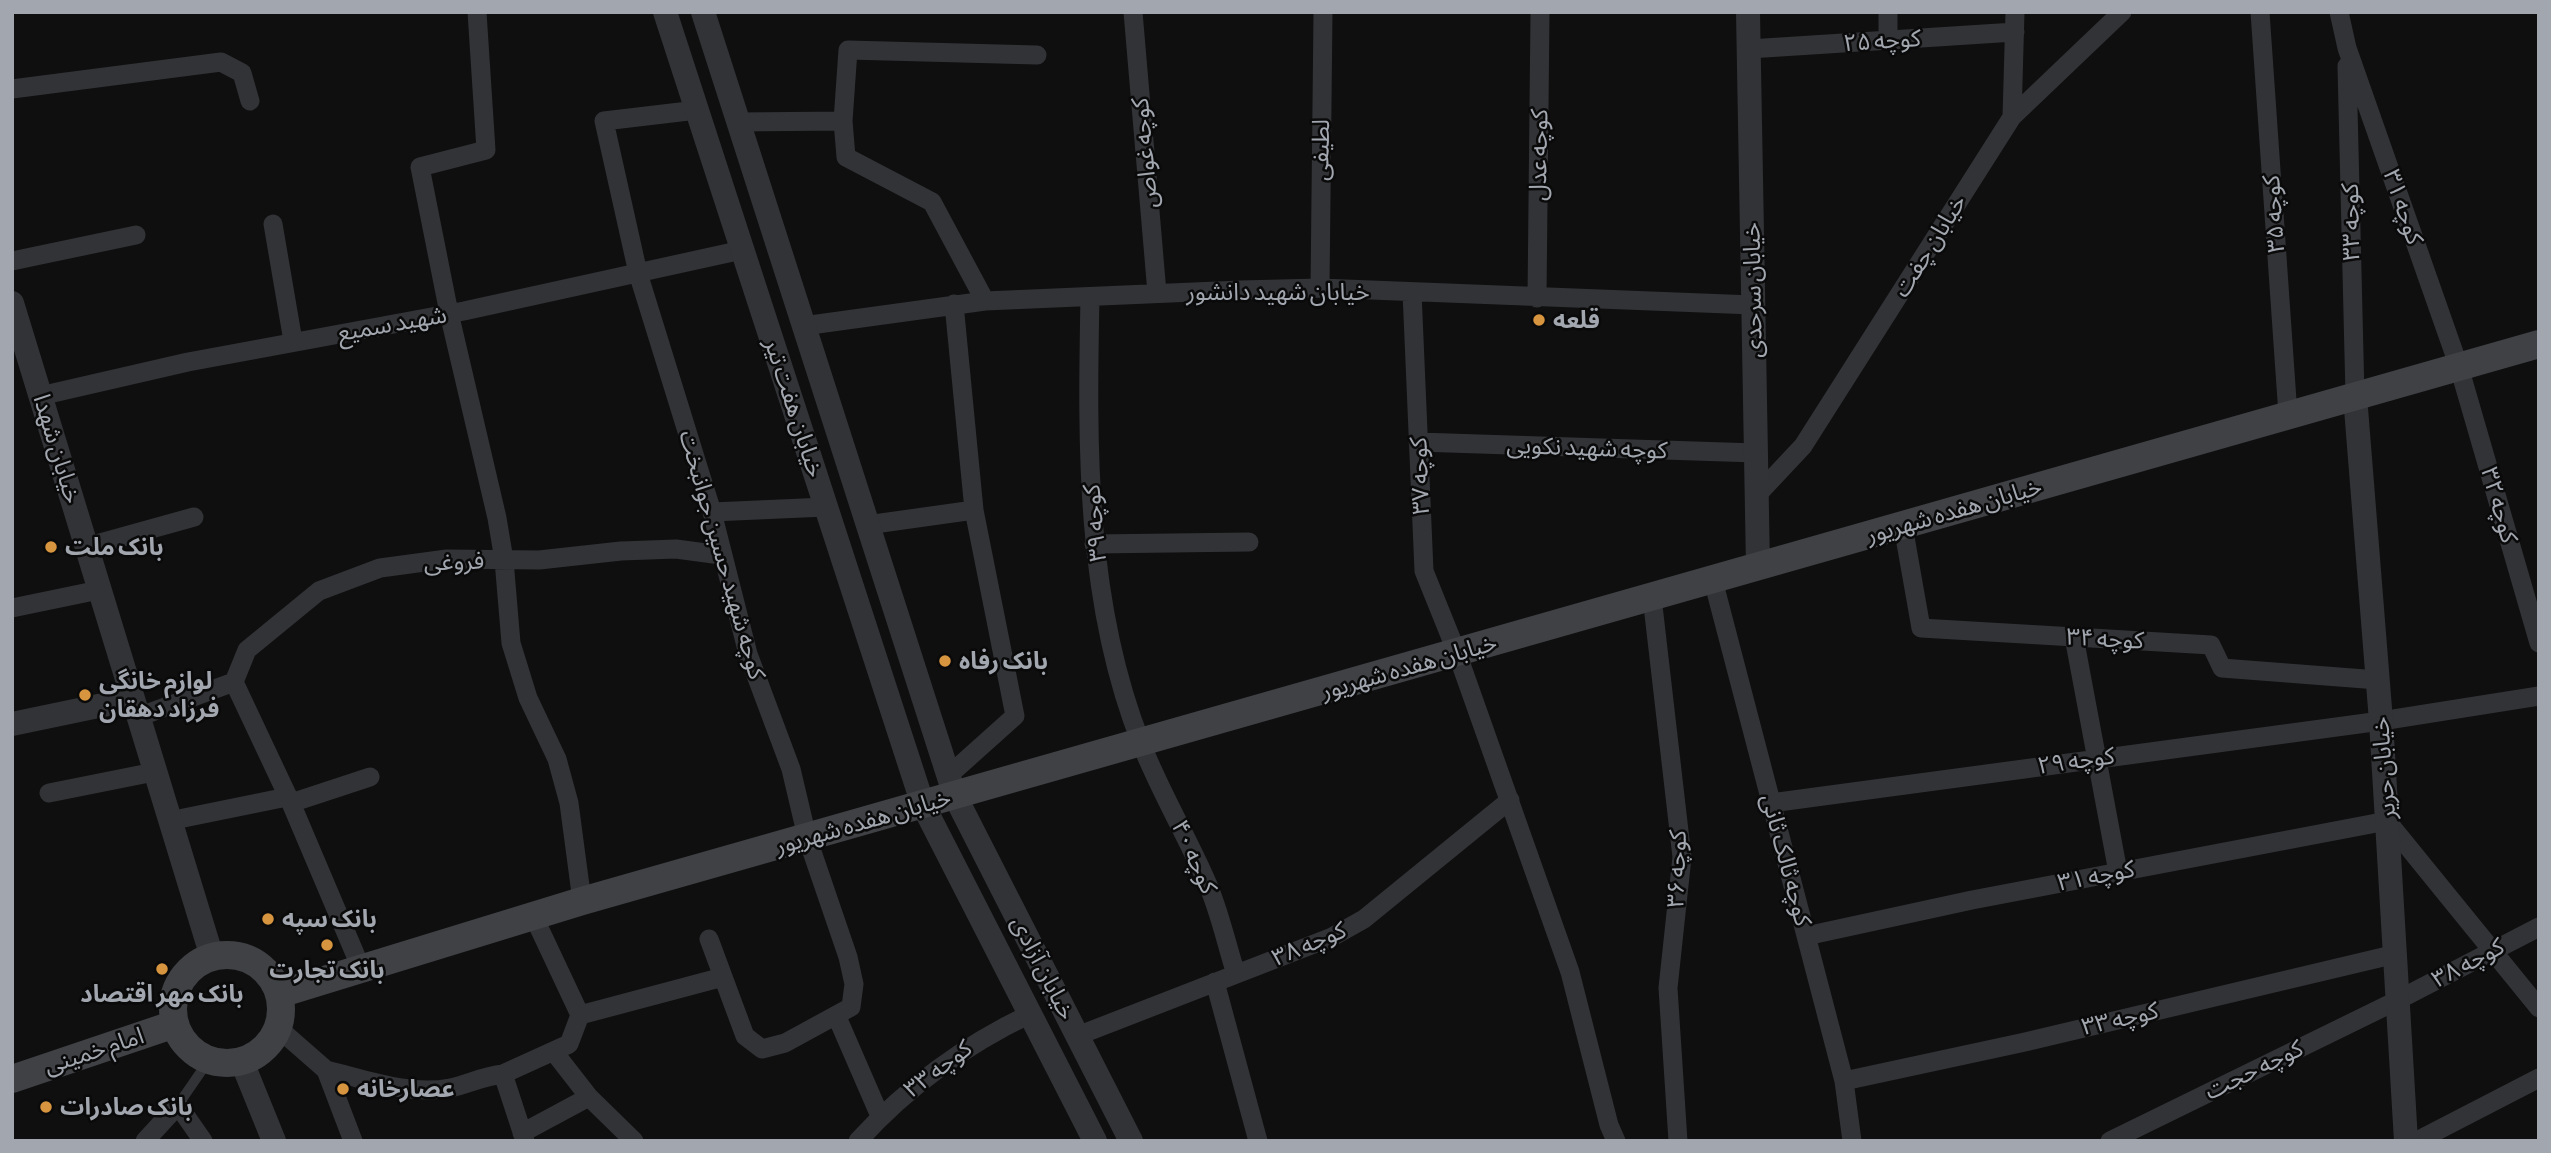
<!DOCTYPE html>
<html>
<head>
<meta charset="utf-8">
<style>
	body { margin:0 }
	#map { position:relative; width:2551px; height:1153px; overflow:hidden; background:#0f0f10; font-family:"Asap Condensed",sans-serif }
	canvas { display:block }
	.frame { position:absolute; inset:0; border:14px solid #a2a7af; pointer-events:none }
</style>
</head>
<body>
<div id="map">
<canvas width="2551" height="1153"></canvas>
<div class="frame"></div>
</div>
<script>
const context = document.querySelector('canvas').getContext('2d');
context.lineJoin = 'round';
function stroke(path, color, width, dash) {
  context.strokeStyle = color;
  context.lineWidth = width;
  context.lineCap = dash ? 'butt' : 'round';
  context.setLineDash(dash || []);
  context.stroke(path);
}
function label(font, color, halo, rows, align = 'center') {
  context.font = font + ' "Asap Condensed","Noto Sans Arabic",sans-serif';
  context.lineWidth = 5;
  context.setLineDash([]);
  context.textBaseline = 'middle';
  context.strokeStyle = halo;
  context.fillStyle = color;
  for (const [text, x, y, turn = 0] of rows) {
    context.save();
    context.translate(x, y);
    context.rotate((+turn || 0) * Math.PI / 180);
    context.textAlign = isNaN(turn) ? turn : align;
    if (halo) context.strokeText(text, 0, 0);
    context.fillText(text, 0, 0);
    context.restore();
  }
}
stroke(new Path2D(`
	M 178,1105 L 209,1060`), '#323336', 10);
stroke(new Path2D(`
	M 477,12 L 486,150 L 420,167 L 449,313 L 497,518 L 504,560 L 511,643 L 528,698 L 557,759 L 569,803 L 582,901
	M 1133,12 L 1157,293
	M 2260,12 L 2288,415
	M 2339,12 L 2347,48 L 2459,367 L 2539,643
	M 1888,40 L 1888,12
	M 1749,49 L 2015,32
	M 2347,66 L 2355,396
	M 12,89 L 221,62 L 242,73 L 250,101
	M 697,110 L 604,121 L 638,273 L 712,512 L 748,654 L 791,769 L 807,837 L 848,957 L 854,984 L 851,1007 L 785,1043 L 762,1049 L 745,1036 L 709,939
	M 2012,117 L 2015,12
	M 738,122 L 843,121
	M 273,224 L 293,341
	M 12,261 L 136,235
	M 1320,288 L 1323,12
	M 1412,292 L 1424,571 L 1457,653 L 1570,972 L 1609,1125 L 1616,1141
	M 1090,297 C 1087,446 1085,602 1141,743 C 1159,789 1185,833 1205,878 C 1219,908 1226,943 1236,974
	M 1537,298 L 1540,12
	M 985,301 L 932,202 L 846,157 L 843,121 L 848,50 L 1037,55
	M 803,326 L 985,301 L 1240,290 L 1320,288 L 1753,305
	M 40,396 L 188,362 L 464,311 L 742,250
	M 1418,442 L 1756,453
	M 1757,495 L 1803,446 L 2012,117 L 2122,12
	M 712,512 L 826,507
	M 867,525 L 974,510
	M 1903,526 L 1921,628 L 2211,645 L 2222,668 L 2378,680
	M 1094,544 L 1249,542
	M 86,547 L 194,517
	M 1713,580 L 1844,1081 L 1852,1141
	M 1652,597 L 1682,857 L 1668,988 L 1678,1141
	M 12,608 L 99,590
	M 2074,637 L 2118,872
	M 234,682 L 247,650 L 319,591 L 380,568 L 447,559 L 539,560 L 621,551 L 676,549 L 721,555
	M 234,682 L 291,803 L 361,968
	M 138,717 L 234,682
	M 948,776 L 1015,716 L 974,510 L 954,304
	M 49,793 L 154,772
	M 291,803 L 370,777
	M 1771,803 L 2381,721 L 2539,696
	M 169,821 L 287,797
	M 1806,936 L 1972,900 L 2387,821 L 2539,1008
	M 1215,982 L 1258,1141
	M 580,1015 L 723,977
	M 837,1017 L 880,1116
	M 278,1028 L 326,1070 L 353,1141
	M 1077,1036 L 1332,937 L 1364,919 L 1510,800
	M 554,1052 L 589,1097 L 634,1141
	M 326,1070 C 365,1079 409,1096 450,1088 C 468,1084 484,1076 503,1074 L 525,1141
	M 503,1074 L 569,1044 L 580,1015 L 533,915
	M 1844,1081 L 2025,1042 L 2396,954
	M 522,1133 L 589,1097
	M 145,1141 L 178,1105 L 203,1141
	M 858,1141 C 908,1086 963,1046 1030,1014
	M 2110,1141 L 2398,1000 L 2539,927
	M 2417,1141 L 2539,1078`), '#323336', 19);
stroke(new Path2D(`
	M 665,12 L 923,805 L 1095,1141
	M 703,12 L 955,796 L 1131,1141
	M 1748,12 L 1758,567
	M 12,303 L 212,957
	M 2355,396 L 2381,721 L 2406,1141
	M 12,724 L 132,699
	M 242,1062 L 274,1141`), '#323336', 24);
stroke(new Path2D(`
	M173 1009a54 54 0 1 1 108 0a54 54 0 1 1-108 0Z
	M 279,994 L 582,901 L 2539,344
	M 12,1079 L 175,1024`), '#3f4144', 28);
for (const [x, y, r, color] of [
	[1539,320,7,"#d8953f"],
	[51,547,7,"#d8953f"],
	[945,661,7,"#d8953f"],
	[85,695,7,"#d8953f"],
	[268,919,7,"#d8953f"],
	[327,945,7,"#d8953f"],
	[162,969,7,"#d8953f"],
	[343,1089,7,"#d8953f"],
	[46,1107,7,"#d8953f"]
]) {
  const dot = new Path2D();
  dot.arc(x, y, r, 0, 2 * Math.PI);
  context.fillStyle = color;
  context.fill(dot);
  stroke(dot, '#0a0a0b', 2.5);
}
label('24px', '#a2a7af', '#0a0a0b', [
	["کوچه ۲۵",1882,41,-4],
	["لطیفی",1321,150,-89],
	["کوچه غواص",1145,153,-95],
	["کوچه عدل",1539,155,-89],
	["کوچه ۳۱",2403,207,71],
	["کوچه ۳۵",2274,214,-94],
	["کوچه ۳۳",2351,222,-91],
	["خیابان چفت",1930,246,-58],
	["خیابان سرحدی",1753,290,-91],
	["خیابان شهید دانشور",1278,292],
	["شهید سمیع",392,324,-10],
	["خیابان هفت تیر",794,408,72],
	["کوچه شهید نکویی",1587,448,2],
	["خیابان شهدا",57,449,73],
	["کوچه ۳۷",1420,476,-92],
	["کوچه ۳۲",2499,505,74],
	["خیابان هفده شهریور",1954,511,-16],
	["کوچه ۳۹",1095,523,-95],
	["کوچه شهید حسین جوانبخت",722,555,74],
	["فروغی",454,562,-2],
	["کوچه ۳۴",2105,639,3],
	["خیابان هفده شهریور",1409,667,-16],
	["کوچه ۲۹",2076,761,-8],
	["خیابان حریر",2384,768,-94],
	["خیابان هفده شهریور",863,822,-16],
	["کوچه ۴۰",1194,857,66],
	["کوچه ثالک ثانی",1786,860,75],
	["کوچه ۳۶",1677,869,-88],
	["کوچه ۳۱",2096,876,-11],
	["کوچه ۳۸",1309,944,-23],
	["کوچه ۳۸",2468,963,-28],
	["خیابان آزادی",1043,968,63],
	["کوچه ۳۳",2120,1019,-13],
	["امام خمینی",94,1051,-18],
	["کوچه ۳۳",938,1069,-37],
	["کوچه حجت",2254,1070,-26]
]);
label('bold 24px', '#a2a7af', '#0a0a0b', [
	["قلعه",1553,320],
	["بانک ملت",65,547],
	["بانک رفاه",959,661],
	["لوازم خانگی",99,681],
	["فرزاد دهقان",99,709],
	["بانک سپه",282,919],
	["بانک تجارت",327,970,"center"],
	["بانک مهر اقتصاد",162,994,"center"],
	["عصارخانه",357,1089],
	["بانک صادرات",60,1107]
], 'left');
</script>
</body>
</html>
